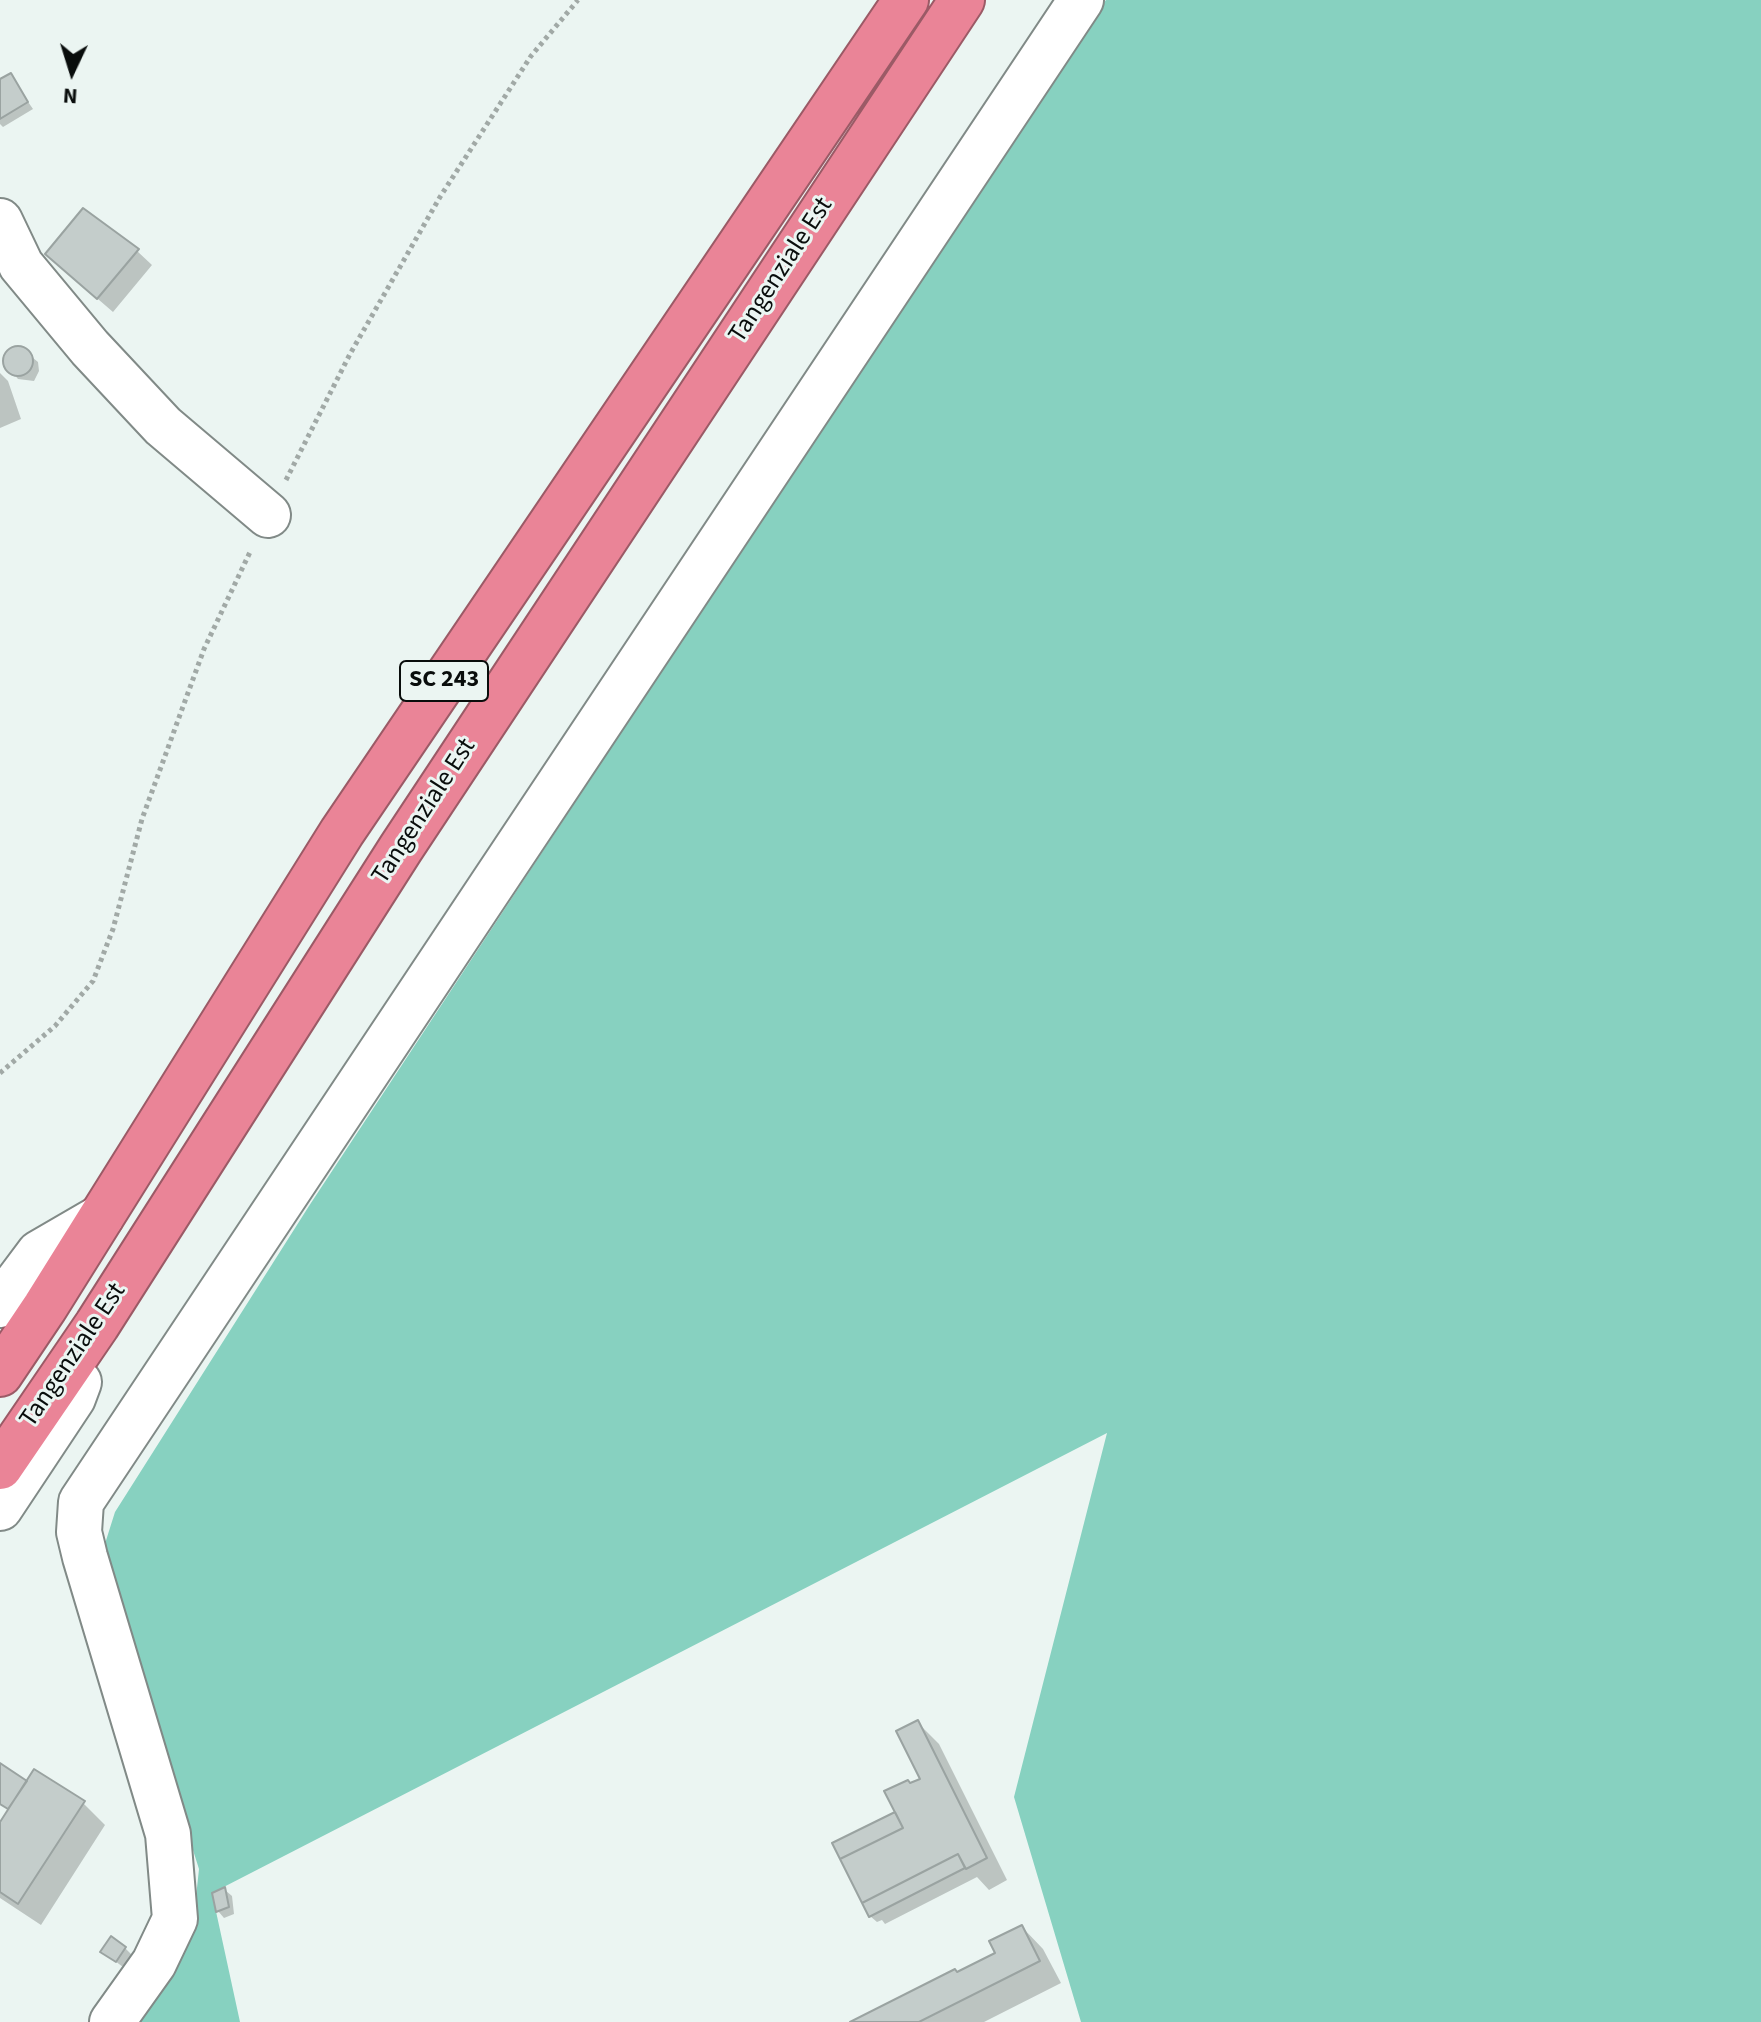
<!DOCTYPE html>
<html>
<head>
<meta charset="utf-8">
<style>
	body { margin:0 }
	#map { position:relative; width:1761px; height:2022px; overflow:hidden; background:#ebf5f2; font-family:"Source Sans 3",sans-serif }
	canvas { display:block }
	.north { position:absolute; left:32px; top:32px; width:80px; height:80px; -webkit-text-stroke:6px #ebf5f2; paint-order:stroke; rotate:184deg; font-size:22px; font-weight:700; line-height:32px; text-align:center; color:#090d0c }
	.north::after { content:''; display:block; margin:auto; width:28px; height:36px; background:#090d0c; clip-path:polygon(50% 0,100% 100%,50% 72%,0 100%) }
</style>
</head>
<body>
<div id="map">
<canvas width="1761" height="2022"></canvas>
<div class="north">N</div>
</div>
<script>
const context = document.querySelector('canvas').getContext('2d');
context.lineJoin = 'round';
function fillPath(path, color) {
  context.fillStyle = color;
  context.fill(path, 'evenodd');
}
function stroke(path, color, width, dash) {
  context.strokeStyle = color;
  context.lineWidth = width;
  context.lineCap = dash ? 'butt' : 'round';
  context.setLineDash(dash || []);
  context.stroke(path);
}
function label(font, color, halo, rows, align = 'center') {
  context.font = font + ' "Source Sans 3",sans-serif';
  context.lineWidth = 6;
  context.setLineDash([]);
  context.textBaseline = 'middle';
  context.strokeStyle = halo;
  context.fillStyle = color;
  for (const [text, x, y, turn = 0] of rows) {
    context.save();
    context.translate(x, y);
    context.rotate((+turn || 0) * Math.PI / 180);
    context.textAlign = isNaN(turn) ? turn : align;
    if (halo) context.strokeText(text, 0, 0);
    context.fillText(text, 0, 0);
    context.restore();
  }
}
fillPath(new Path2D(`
	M 1106,0 L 1761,0 L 1761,2022 L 1081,2022 L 1014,1797 L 1107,1433 L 212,1893 L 240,2022 L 138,2022 L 193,1925 L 199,1869 L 117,1610 L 103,1550 L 115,1512 L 309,1206 L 1083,31 Z`), '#87d1c0');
fillPath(new Path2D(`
	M 10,76 L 33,109 L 3,127 L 0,124 L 0,81 Z
	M 137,251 L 152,265 L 113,312 L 62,268 Z
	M 14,348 L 22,349 L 38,362 L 39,371 L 34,381 L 18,379 L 6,365 L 6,355 Z
	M 0,373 L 8,381 L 21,419 L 0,428 Z
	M 917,1722 L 939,1744 L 1007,1880 L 989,1890 L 977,1877 L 885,1924 L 882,1920 L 877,1922 L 870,1916 L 894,1815 L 911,1785 L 922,1779 Z
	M 0,1766 L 27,1783 L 83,1803 L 105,1825 L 41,1925 L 0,1898 L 0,1826 L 10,1811 L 0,1804 Z
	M 225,1890 L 232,1896 L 234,1914 L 224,1918 L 218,1911 Z
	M 1022,1927 L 1043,1949 L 1061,1983 L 984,2022 L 855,2022 L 998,1954 Z
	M 125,1948 L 132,1955 L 123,1967 L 103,1952 Z`), '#0003');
const building = new Path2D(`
	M 11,73 L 28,102 L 0,119 L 0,79 Z
	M 83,208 L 139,249 L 97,299 L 45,254 Z
	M3 361a15 15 0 1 1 30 0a15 15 0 1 1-30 0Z
	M 918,1720 L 987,1858 L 966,1869 L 958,1854 L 862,1903 L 840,1859 L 903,1828 L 884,1791 L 908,1780 L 910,1783 L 920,1779 L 896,1731 Z
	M 0,1763 L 27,1781 L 8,1809 L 0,1804 Z
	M 34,1769 L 85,1801 L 18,1904 L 0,1892 L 0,1822 Z
	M 895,1812 L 903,1828 L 840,1859 L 832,1843 Z
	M 958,1854 L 965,1868 L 869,1917 L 862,1903 Z
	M 225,1887 L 229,1907 L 216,1912 L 212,1893 Z
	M 1022,1925 L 1040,1961 L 919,2022 L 850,2022 L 955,1969 L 957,1972 L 995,1953 L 989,1941 Z
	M 111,1936 L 126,1947 L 116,1962 L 100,1952 Z`);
fillPath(building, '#c4cdcb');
stroke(building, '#9aa3a1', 2);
const minor = new Path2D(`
	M 0,221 L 21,265 L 90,348 L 163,426 L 268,515
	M 0,1305 L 39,1253 L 101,1217
	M 0,1508 L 73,1398 L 79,1382
	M 112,2022 L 154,1963 L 175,1919 L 168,1834 L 85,1557 L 79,1532 L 81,1502 L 1081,0`);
const highway = new Path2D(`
	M 0,1374 L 45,1307 L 342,832 L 906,0
	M 0,1467 L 97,1325 L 401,848 L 962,0`);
stroke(minor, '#818a87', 48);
stroke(highway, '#9b5a66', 48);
stroke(new Path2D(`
	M 286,480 L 350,354 L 440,197 L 531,56 L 578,0
	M 0,1073 L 55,1026 L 93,981 L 113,929 L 142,819 L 204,649 L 251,550`), '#a1a9a6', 5, [4, 4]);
stroke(minor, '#fff', 44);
stroke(highway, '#ea8497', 44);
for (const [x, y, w] of [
	[444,681,88]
]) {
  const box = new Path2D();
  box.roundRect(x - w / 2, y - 20, w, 40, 6);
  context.fillStyle = '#ebf5f2';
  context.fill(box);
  stroke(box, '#090d0c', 2);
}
label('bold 24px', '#090d0c', null, [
	["SC 243",444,681]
]);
label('26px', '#090d0c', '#ebf5f2', [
	["Tangenziale Est",782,271,-57],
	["Tangenziale Est",425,812,-57],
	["Tangenziale Est",74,1356,-56]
]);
</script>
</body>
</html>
